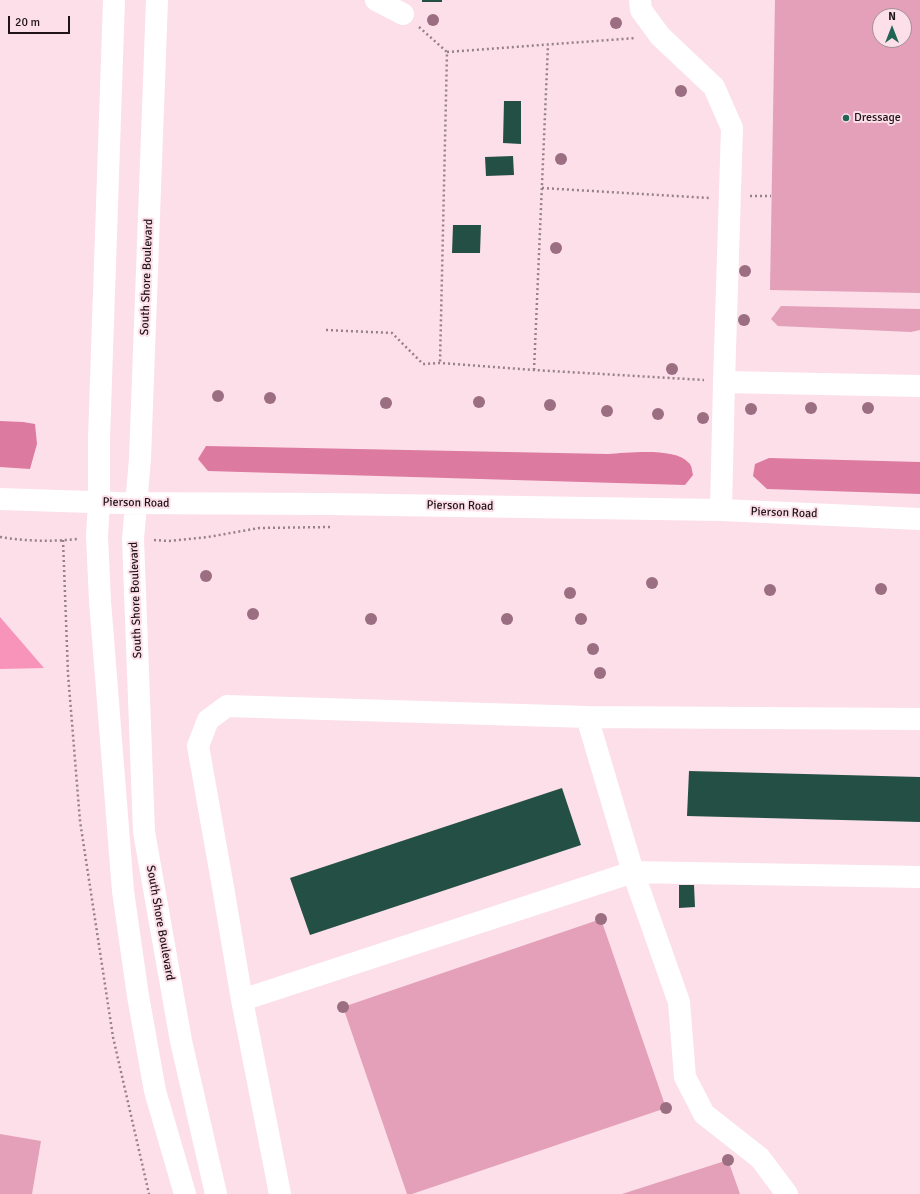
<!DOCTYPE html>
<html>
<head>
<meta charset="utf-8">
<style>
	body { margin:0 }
	#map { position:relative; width:920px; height:1194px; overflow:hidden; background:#fcdfe8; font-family:Signika,sans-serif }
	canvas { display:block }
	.north { position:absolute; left:872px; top:8px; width:40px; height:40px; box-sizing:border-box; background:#fcdfe8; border:1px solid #a48e95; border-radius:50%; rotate:0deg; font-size:11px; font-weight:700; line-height:16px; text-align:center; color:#201418 }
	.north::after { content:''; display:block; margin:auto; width:14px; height:18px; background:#1f6455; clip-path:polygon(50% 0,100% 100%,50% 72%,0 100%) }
	.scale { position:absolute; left:8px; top:16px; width:62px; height:18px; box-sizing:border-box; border:2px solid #201418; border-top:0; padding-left:5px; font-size:12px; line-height:14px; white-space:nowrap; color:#201418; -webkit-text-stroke:3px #fcdfe8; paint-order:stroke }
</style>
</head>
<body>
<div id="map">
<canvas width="920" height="1194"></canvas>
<div class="north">N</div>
<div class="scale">20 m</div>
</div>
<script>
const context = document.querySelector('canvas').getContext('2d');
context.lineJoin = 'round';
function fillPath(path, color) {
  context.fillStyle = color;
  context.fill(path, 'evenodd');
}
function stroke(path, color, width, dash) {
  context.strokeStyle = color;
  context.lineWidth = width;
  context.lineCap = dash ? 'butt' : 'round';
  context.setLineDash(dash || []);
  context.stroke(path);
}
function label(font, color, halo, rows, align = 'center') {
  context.font = font + ' Signika,sans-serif';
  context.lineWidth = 4;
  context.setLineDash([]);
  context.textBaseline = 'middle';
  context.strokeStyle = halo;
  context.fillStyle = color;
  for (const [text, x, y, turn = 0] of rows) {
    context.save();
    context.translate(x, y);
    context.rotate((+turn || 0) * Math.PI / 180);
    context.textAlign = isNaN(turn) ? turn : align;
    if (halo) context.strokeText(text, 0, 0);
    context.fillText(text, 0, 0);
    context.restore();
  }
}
fillPath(new Path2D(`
	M 775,0 L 920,0 L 920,293 L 770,290 ZM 880,16 L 904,16 L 904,40 L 880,40 Z
	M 781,306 L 920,309 L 920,330 L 911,332 L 778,326 L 771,319 Z
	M 601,919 L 666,1108 L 412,1194 L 407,1194 L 343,1007 Z
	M 0,1134 L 41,1141 L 32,1194 L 0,1194 Z
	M 728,1160 L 740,1194 L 622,1194 Z`), '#e3a0b8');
fillPath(new Path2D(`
	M 0,617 L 44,668 L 0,669 Z`), '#f893b9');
fillPath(new Path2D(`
	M 0,421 L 23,422 L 35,424 L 37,444 L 30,469 L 0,467 Z
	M 206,446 L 608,454 C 629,453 675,447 689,463 C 692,466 692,471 693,475 L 685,485 L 208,471 L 198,459 Z
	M 769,458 L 920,462 L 920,494 L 767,489 L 753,476 L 755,464 Z`), '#dd7aa0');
fillPath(new Path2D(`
	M 422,0 L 442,0 L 442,2 L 422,2 Z
	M 504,101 L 521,101 L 521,144 L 503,143 Z
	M 513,156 L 514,175 L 486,176 L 485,157 Z
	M 453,225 L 481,225 L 480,253 L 452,253 Z
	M 689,771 L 920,777 L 920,822 L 687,816 Z
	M 562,788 L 581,845 L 310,935 L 290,878 Z
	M 679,885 L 694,885 L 695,907 L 679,908 Z`), '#244f45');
stroke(new Path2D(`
	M 419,27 L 447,52 L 440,363
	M 447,52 L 636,38
	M 542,188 L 709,198
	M 750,196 L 771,196
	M 326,330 L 392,333 L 423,364 L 440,363 L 534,370 L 704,380
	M 534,370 L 548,45
	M 0,537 C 25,541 51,542 77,539
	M 63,540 L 68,674 L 80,821 L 113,1037 L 149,1194
	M 154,540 L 169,541 L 208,537 L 259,528 L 330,527`), '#968187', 2.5, [2, 3]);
stroke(new Path2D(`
	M 114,0 L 99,439 L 99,502 L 97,536 L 100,601 L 123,891 L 138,996 L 155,1091 L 185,1194
	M 157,0 L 140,459 L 133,539 L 144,832 L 181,1041 L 216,1194
	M 376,0 L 403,14
	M 640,0 L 641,10 L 660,36 L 714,87 L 732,128 L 724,382 L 721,510
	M 724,382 L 920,386
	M 0,499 L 119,503 L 327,504 L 721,510 L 920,519
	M 587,717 L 633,872 L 679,1002 L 685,1077 L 704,1114 L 760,1158 L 787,1194
	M 242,1000 L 633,872 L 920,877
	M 280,1194 L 242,1000 L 223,887 L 198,746 L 208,720 L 227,706 L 587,717 L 920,719`), '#fff', 22);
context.fillStyle = '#9c6e81';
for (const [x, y] of [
	[433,20],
	[616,23],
	[681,91],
	[561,159],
	[556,248],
	[745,271],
	[744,320],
	[672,369],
	[218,396],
	[270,398],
	[479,402],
	[386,403],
	[550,405],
	[811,408],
	[868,408],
	[751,409],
	[607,411],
	[658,414],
	[703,418],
	[206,576],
	[652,583],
	[881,589],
	[770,590],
	[570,593],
	[253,614],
	[371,619],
	[507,619],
	[581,619],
	[593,649],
	[600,673],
	[601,919],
	[343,1007],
	[666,1108],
	[728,1160]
]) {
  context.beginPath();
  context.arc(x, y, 6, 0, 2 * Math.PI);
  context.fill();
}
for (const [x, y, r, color] of [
	[846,118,4,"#1f6455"]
]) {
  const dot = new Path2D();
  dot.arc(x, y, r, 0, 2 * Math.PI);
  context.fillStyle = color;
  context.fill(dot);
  stroke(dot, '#fcdfe8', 1.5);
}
label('12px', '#201418', '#fcdfe8', [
	["Dressage",854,118]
], 'left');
label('12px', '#201418', '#fcdfe8', [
	["South Shore Boulevard",147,277,-88],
	["Pierson Road",136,503,1],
	["Pierson Road",460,506,1],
	["Pierson Road",784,513,2],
	["South Shore Boulevard",136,600,-92],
	["South Shore Boulevard",160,923,80]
]);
</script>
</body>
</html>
